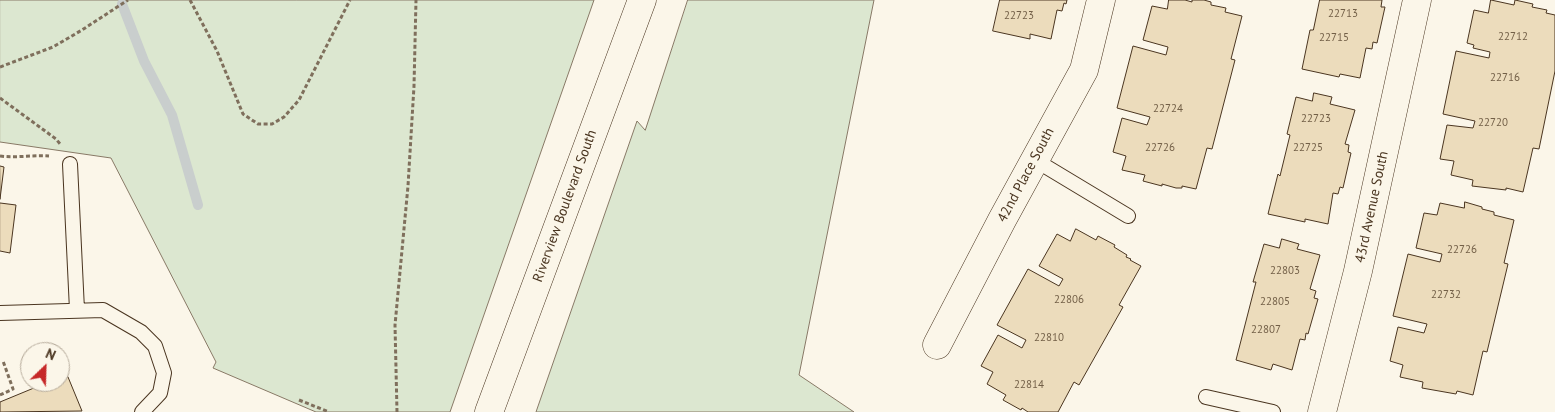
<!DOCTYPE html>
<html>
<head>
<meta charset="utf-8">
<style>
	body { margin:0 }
	#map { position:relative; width:1555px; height:412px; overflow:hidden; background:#fbf6e9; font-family:"PT Sans",sans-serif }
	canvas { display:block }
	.north { position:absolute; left:20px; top:342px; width:50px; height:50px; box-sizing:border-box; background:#fbf6e9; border:1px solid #b4a999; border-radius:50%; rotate:24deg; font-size:14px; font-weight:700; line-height:20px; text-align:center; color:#4a3520 }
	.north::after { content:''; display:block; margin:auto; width:18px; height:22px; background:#c62828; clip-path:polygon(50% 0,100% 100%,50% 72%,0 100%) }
</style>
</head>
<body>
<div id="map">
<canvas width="1555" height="412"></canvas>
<div class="north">N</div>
</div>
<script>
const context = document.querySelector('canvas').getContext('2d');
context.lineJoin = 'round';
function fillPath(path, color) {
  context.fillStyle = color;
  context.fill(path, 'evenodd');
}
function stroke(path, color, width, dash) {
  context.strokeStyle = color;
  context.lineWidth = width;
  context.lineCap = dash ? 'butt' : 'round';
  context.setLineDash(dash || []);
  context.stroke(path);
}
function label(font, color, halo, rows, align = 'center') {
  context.font = font + ' "PT Sans",sans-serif';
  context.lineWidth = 4;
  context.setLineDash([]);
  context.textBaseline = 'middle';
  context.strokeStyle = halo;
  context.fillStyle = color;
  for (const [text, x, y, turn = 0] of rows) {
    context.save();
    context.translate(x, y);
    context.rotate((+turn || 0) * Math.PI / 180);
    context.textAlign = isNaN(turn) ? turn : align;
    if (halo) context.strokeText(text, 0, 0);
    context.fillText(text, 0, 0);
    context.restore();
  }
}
const green = new Path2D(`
	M 0,0 L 594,0 L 450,412 L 316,412 L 213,368 L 216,362 L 111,158 L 0,142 Z
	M 688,0 L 874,0 L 799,375 L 854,412 L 536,412 L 637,121 L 645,130 Z`);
fillPath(green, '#dce7d0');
stroke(green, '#887966', 1);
stroke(new Path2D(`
	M 122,4 L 144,61 L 172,115 L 198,205`), '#c9cecd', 10);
const building = new Path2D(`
	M 1000,0 L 1067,0 L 1066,4 L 1064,3 L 1062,11 L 1057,10 L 1051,39 L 1030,34 L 1030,39 L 993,31 Z
	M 1169,0 L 1185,0 L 1192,2 L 1192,0 L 1204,0 L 1211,2 L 1211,5 L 1226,8 L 1225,12 L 1242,16 L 1231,59 L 1235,60 L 1212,149 L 1207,148 L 1196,189 L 1182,186 L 1182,188 L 1176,188 L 1162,184 L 1162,186 L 1143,181 L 1145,175 L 1122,170 L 1126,156 L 1113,152 L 1122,118 L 1147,125 L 1150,117 L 1117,108 L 1133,46 L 1166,55 L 1168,47 L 1143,40 L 1152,6 L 1167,9 Z
	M 1320,0 L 1382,0 L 1381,7 L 1385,7 L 1377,43 L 1373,42 L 1372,49 L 1366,48 L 1360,78 L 1340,74 L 1339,77 L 1302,69 L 1310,30 L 1313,30 Z
	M 1491,0 L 1514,5 L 1515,0 L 1533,4 L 1532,7 L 1547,10 L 1546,13 L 1555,15 L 1555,71 L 1539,149 L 1533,148 L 1523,192 L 1506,188 L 1506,190 L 1472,186 L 1473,180 L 1451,175 L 1454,161 L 1440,159 L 1447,125 L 1473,128 L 1475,121 L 1443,114 L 1456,51 L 1489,58 L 1490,52 L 1473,48 L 1474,45 L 1467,43 L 1474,10 L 1488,13 Z
	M 1314,93 L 1332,97 L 1330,104 L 1355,110 L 1345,144 L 1349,145 L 1348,152 L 1351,153 L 1343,188 L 1340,187 L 1338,194 L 1333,193 L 1328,224 L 1305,219 L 1305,222 L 1268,214 L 1278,174 L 1280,176 L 1290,135 L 1287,134 L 1296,97 L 1312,101 Z
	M 0,166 L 4,167 L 0,199 Z
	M 1465,202 L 1482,207 L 1482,209 L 1494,212 L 1494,215 L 1514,220 L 1504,263 L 1508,264 L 1487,352 L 1483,351 L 1473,395 L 1457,391 L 1456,394 L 1422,388 L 1423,382 L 1400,377 L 1403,365 L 1390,361 L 1398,327 L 1424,333 L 1427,324 L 1393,316 L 1408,254 L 1440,262 L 1442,254 L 1416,248 L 1424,213 L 1437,215 L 1440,203 L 1464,208 Z
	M 0,203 L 16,205 L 10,253 L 0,251 Z
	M 1076,229 L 1096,240 L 1098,236 L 1115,245 L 1114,247 L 1127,255 L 1126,257 L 1131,259 L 1130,260 L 1141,266 L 1119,305 L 1123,307 L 1079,385 L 1074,382 L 1058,412 L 1028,412 L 1022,408 L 1021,410 L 1003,400 L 1006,395 L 987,384 L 993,372 L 981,366 L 998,335 L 1022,348 L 1026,340 L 997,325 L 1028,269 L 1059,286 L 1063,279 L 1039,266 L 1057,234 L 1070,241 Z
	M 1282,239 L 1299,244 L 1297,249 L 1320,255 L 1310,289 L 1316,291 L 1314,298 L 1318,299 L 1308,334 L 1306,333 L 1305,340 L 1300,339 L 1292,370 L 1273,364 L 1271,370 L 1236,360 L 1256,282 L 1253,282 L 1264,244 L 1279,248 Z
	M 68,377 L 82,411 L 0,412 L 0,402 L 46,383 L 48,386 Z`);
fillPath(building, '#ecdcbc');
stroke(building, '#4a3520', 1);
const service = new Path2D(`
	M 1035,160 L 1128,216
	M 70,164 L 77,310
	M 0,313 L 103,310 L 141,332 L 155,346 L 164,373 L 160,393 L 142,412
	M 1206,397 L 1273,412`);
const minor = new Path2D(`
	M 937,345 L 1002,220 L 1084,70 L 1101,0
	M 1322,412 L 1358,271 L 1417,0`);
const tertiary = new Path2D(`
	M 489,412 L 642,0`);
stroke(service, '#4a3520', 16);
stroke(minor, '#4a3520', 29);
stroke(tertiary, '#4a3520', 29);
stroke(new Path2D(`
	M 190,0 L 217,51 L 243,114 L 258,124 L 272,124 L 284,117 L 299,100 L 350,0
	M 0,67 L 53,47 L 82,30 L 128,0
	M 0,98 L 56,139 L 61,145
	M 0,156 C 17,158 32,155 49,156
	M 0,395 L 13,389 L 3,361
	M 299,400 L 329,412
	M 397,412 L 395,325 L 408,186 L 414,86 L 416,0`), '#7f6f5c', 3, [4, 2.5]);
stroke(service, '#fbf6e9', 14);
stroke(minor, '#fbf6e9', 28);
stroke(tertiary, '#fbf6e9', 28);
label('11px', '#725f47', null, [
	["22713",1343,14],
	["22723",1019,16],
	["22712",1513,37],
	["22715",1334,38],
	["22716",1505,78],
	["22724",1168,109],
	["22723",1316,119],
	["22720",1493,123],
	["22726",1160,148],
	["22725",1308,148],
	["22726",1462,250],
	["22803",1285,271],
	["22732",1446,295],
	["22806",1069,300],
	["22805",1275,302],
	["22807",1266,330],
	["22810",1049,338],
	["22814",1029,385]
]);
label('14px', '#4a3520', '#fbf6e9', [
	["42nd Place South",1026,175,-62],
	["Riverview Boulevard South",565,206,-70],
	["43rd Avenue South",1372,207,-78]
]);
</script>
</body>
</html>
